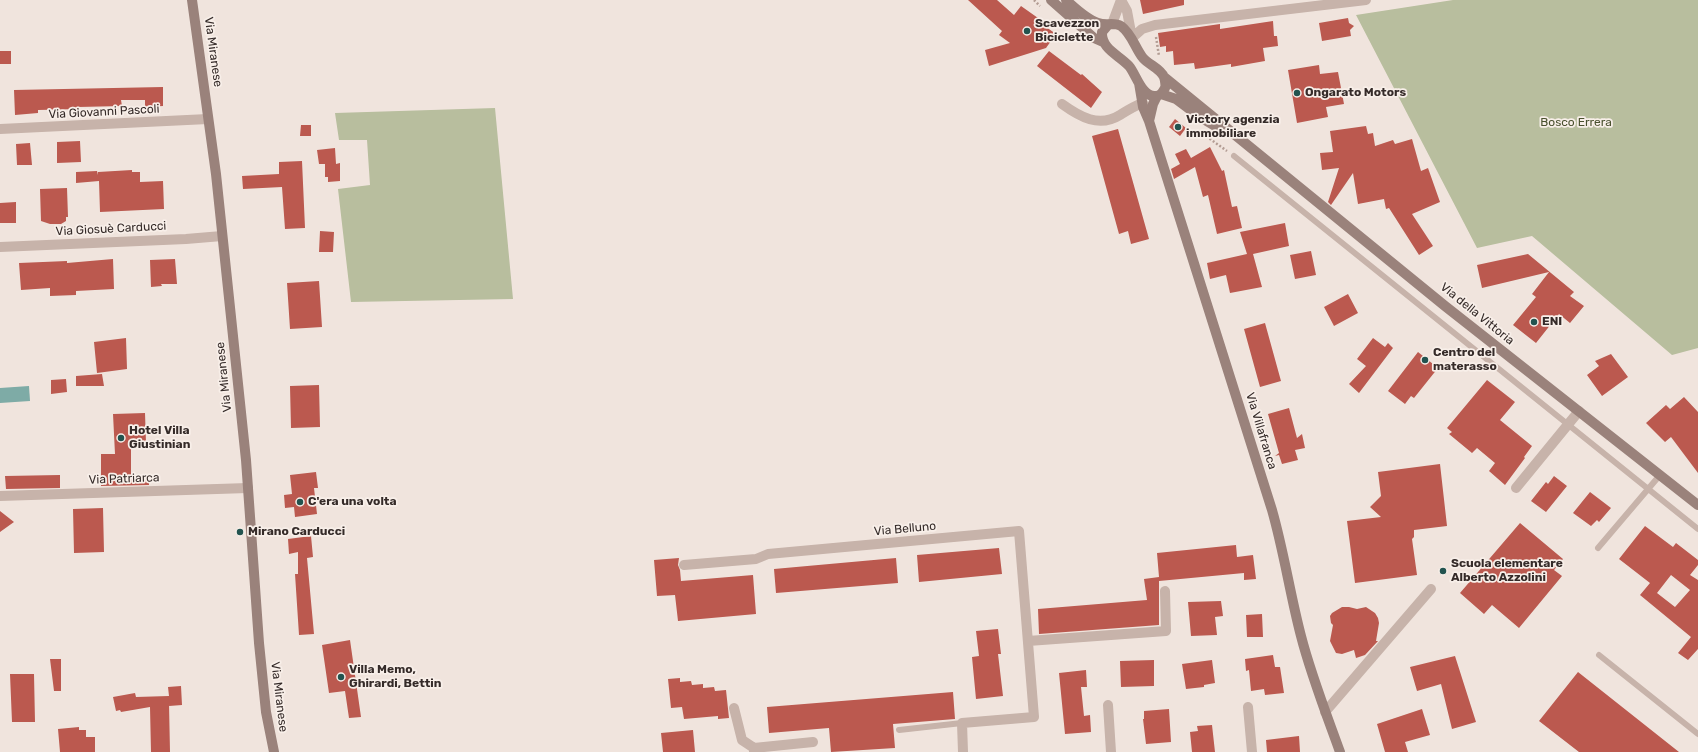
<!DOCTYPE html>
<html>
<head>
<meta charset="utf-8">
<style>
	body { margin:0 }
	canvas { display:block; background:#f0e4dd }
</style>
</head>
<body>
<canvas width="1698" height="752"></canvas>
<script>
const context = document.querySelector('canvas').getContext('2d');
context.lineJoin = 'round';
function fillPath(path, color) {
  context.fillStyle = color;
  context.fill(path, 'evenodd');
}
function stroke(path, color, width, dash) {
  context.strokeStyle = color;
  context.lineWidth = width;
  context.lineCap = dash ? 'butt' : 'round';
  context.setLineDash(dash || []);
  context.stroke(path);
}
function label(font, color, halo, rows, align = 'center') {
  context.font = font + ' Rubik,sans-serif';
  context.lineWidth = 3.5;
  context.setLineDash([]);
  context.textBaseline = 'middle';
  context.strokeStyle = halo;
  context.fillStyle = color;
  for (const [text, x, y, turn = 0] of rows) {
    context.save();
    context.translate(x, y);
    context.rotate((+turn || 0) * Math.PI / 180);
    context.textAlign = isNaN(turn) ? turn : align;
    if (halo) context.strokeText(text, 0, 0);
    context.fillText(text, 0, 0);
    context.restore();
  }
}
fillPath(new Path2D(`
	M 1453,0 L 1698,0 L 1698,348 L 1672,355 L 1532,236 L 1477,248 L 1356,15 Z
	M 495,108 L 513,299 L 351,302 L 338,189 L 370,185 L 367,140 L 339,140 L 335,113 Z`), '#b8be9e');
fillPath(new Path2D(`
	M 29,386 L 30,401 L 0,403 L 0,388 Z`), '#7eaba6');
fillPath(new Path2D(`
	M 968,0 L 997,0 L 1014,15 L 1021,6 L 1038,18 L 1036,20 L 1056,34 L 1046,48 L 989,66 L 985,50 L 1010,43 L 999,35 L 1002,31 Z
	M 1140,0 L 1184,0 L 1184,5 L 1143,14 Z
	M 1348,18 L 1349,23 L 1354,26 L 1350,30 L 1351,36 L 1322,41 L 1319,23 Z
	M 1273,21 L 1274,36 L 1277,36 L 1278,46 L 1263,48 L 1265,61 L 1231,67 L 1231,64 L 1195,69 L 1194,63 L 1174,65 L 1173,51 L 1166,52 L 1166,46 L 1160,47 L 1158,33 L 1220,24 L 1220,29 Z
	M 0,51 L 11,51 L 11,64 L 0,64 Z
	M 1049,51 L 1081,75 L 1082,74 L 1102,92 L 1091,108 L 1037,66 Z
	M 1319,65 L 1320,74 L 1338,72 L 1344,104 L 1326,107 L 1328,117 L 1297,123 L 1288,70 Z
	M 163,87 L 163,106 L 145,107 L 145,100 L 121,100 L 122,106 L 78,107 L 78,109 L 38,110 L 38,113 L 15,115 L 14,90 Z
	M 1175,119 L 1186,128 L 1180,136 L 1169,127 Z
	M 301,125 L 311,125 L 311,136 L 300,136 Z
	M 1366,126 L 1368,134 L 1373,133 L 1375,146 L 1393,140 L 1395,144 L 1412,139 L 1421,171 L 1428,168 L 1440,202 L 1412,214 L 1433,246 L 1419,255 L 1389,208 L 1386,209 L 1384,199 L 1358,204 L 1353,173 L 1331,205 L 1328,202 L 1339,168 L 1322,170 L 1320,153 L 1333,152 L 1330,131 Z
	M 1118,129 L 1149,239 L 1131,244 L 1128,231 L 1119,234 L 1092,136 Z
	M 80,141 L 81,162 L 57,163 L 57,142 Z
	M 30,143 L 32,165 L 17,165 L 16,144 Z
	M 1210,147 L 1222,171 L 1224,170 L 1232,207 L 1237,206 L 1242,228 L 1217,234 L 1208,195 L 1203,197 L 1195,167 L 1174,179 L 1171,169 L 1180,164 L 1175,154 L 1186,149 L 1191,158 Z
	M 335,148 L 336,164 L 340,163 L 340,181 L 328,182 L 328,177 L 325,177 L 325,164 L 319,164 L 317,150 Z
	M 302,161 L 305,228 L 285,229 L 282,187 L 243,189 L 242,176 L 279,174 L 279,162 Z
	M 132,170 L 132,172 L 140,172 L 140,182 L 163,181 L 164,209 L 100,212 L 99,181 L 76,183 L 76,172 L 97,171 L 98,175 L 98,172 Z
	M 67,188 L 68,217 L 66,217 L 66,221 L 61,224 L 50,224 L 41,221 L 40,189 Z
	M 16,202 L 16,223 L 0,223 L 0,203 Z
	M 1285,223 L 1289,246 L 1253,254 L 1262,287 L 1230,293 L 1226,275 L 1210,279 L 1207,263 L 1247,254 L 1240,232 Z
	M 320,231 L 334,232 L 333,252 L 319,252 Z
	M 1311,251 L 1316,275 L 1295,279 L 1290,255 Z
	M 1528,254 L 1574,292 L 1570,296 L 1584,306 L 1570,323 L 1559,314 L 1536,343 L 1513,325 L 1536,297 L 1532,294 L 1549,272 L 1482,288 L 1477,265 Z
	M 113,259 L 114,289 L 76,291 L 76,295 L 50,296 L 50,288 L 21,290 L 19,263 L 67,261 L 67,263 Z
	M 175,259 L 177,284 L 161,284 L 162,286 L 151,287 L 150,260 Z
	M 319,281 L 322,327 L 290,329 L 287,283 Z
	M 1348,294 L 1358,313 L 1334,326 L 1324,307 Z
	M 1265,323 L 1281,381 L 1260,387 L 1244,329 Z
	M 126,338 L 127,369 L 97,373 L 94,342 Z
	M 1373,338 L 1385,347 L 1388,343 L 1393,348 L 1359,393 L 1349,384 L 1366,366 L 1357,359 Z
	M 1418,352 L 1438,368 L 1414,398 L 1411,396 L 1405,404 L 1388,391 Z
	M 1611,354 L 1628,377 L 1602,396 L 1587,375 L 1599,366 L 1595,361 Z
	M 102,374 L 104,386 L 76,386 L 76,376 Z
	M 66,379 L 67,392 L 51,394 L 51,380 Z
	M 1487,380 L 1515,402 L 1500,420 L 1532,446 L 1524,457 L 1525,458 L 1505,485 L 1489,471 L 1495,463 L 1477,448 L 1472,453 L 1449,434 L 1452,432 L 1447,428 Z
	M 319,385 L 320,427 L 291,428 L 290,386 Z
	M 1684,397 L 1698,412 L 1698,473 L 1671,437 L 1665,442 L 1646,423 L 1666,405 L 1670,409 Z
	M 1289,408 L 1297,438 L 1302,434 L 1305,448 L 1295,450 L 1298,460 L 1282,464 L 1279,455 L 1275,456 L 1279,453 L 1268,414 Z
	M 145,413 L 146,443 L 131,443 L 131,476 L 149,475 L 149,485 L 101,486 L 101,454 L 115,454 L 113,414 Z
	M 1440,464 L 1447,526 L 1414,530 L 1414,537 L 1412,539 L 1417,575 L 1355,583 L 1347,521 L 1381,517 L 1370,507 L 1381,496 L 1378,472 Z
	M 316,472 L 318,488 L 314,488 L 317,514 L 295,517 L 294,507 L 285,508 L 284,495 L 292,494 L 290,475 Z
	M 60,475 L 60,488 L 6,489 L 5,476 Z
	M 1554,476 L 1567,486 L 1546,512 L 1531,501 L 1546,482 L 1548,484 Z
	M 1590,492 L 1611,508 L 1599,522 L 1597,520 L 1591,526 L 1573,513 Z
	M 103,508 L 104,552 L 74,553 L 73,509 Z
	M 0,511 L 14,522 L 0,532 Z
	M 1520,523 L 1563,559 L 1554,570 L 1562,576 L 1519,628 L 1492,605 L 1484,614 L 1460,593 Z
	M 1645,526 L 1673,547 L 1676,543 L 1698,560 L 1698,565 L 1690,575 L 1698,580 L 1698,649 L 1688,660 L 1678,653 L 1691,637 L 1640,595 L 1650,583 L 1619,559 ZM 1671,575 L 1690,590 L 1675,607 L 1657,593 Z
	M 311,536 L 313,557 L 307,558 L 314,634 L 299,635 L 295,574 L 298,574 L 298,552 L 289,554 L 288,539 Z
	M 1236,545 L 1237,557 L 1253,555 L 1256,579 L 1244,580 L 1244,573 L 1159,581 L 1159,625 L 1039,634 L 1038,609 L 1147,600 L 1144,579 L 1159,577 L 1157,553 Z
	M 999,548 L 1002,574 L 919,582 L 917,555 Z
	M 679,558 L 678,565 L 680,570 L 681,581 L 753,575 L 756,614 L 678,621 L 675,595 L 657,596 L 654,560 Z
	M 896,558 L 898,583 L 776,593 L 774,569 Z
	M 1221,601 L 1223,616 L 1215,617 L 1217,635 L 1191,636 L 1188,602 Z
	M 1342,607 L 1349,607 L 1357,609 L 1366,607 L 1375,613 L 1378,618 L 1379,623 L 1376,641 L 1378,641 L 1365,655 L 1356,658 L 1354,650 L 1342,654 L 1336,653 L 1330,641 L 1333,625 L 1331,623 L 1330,616 L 1332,613 Z
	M 1262,614 L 1263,637 L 1247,637 L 1246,615 Z
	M 998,629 L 1001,654 L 998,654 L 1003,696 L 976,699 L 972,657 L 979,656 L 976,631 Z
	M 350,640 L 361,717 L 349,718 L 345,691 L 329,693 L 322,645 Z
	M 1273,655 L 1275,667 L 1280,667 L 1284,693 L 1265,695 L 1264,689 L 1251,691 L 1249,670 L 1246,671 L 1245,659 Z
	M 1455,656 L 1476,722 L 1452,729 L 1441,684 L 1417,691 L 1410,667 Z
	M 50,659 L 61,659 L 61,691 L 54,691 Z
	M 1154,660 L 1154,686 L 1121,687 L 1120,661 Z
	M 1212,660 L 1215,683 L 1204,685 L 1204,687 L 1186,689 L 1182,664 Z
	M 1086,670 L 1087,687 L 1081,687 L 1084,716 L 1090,715 L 1091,732 L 1065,734 L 1059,673 Z
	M 1578,672 L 1679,752 L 1579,752 L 1539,721 Z
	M 10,674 L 34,674 L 35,722 L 12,722 Z
	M 680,678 L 680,682 L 691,681 L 692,685 L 703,684 L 703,688 L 714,687 L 715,691 L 726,690 L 729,718 L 718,719 L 718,716 L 684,719 L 682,707 L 671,708 L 668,679 Z
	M 181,686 L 182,705 L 169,706 L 169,703 L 170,752 L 151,752 L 150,707 L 121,712 L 120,710 L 116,711 L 113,697 L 135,693 L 136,697 L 169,696 L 168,687 Z
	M 953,692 L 955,719 L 893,724 L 895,748 L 831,752 L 829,728 L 769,733 L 767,707 Z
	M 1169,709 L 1171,742 L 1146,744 L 1143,719 L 1144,719 L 1144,711 Z
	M 1422,709 L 1430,735 L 1405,742 L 1408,752 L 1385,752 L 1377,724 Z
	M 1212,725 L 1215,752 L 1192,752 L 1190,732 L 1198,731 L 1197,726 Z
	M 79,727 L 79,730 L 86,730 L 86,737 L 95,737 L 95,752 L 60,752 L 58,729 Z
	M 693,730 L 695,752 L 663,752 L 661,733 Z
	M 1299,736 L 1300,752 L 1267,752 L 1266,740 Z`), '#bb594f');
stroke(new Path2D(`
	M 1034,0 L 1040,6
	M 1156,37 L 1159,56
	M 1203,134 L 1227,151`), '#b39d94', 2.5, [2, 2]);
stroke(new Path2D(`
	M 1234,156 L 1698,529
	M 1598,548 L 1660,475
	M 1599,655 L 1698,734
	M 899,730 L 962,723`), '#c7b3aa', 6);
stroke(new Path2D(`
	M 1121,0 L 1127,11 L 1132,38
	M 1112,24 L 1121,0
	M 1132,38 L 1142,29 L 1155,25 L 1366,0
	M 1062,104 C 1080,117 1099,128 1120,115 C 1128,110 1134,106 1143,103
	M 0,129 L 208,119
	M 0,247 L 186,239 L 222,236
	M 1516,488 L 1579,411
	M 0,496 L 248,488
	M 684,565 L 756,559 L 768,554 L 1019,531 L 1034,717 L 962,723 L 963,752
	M 1028,641 L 1166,631 L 1165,591
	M 1108,705 L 1111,752
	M 1248,707 L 1252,752
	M 734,708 L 742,740 L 754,748
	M 1325,712 L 1431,589
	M 754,752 L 754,748 L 813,742`), '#c7b3aa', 10);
stroke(new Path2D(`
	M 192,0 L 216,174 L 246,460 L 259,643 L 266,712 L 274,752
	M 1051,0 L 1094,38 L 1103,42
	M 1066,0 C 1075,8 1086,19 1098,23 C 1106,26 1114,22 1121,26 C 1132,34 1135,48 1143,58 C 1149,65 1160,68 1164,77 C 1165,80 1166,86 1165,88 C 1163,92 1160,96 1156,96 C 1142,98 1136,74 1129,66 C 1119,55 1101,49 1102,32 L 1108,25
	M 1164,77 L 1445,306 L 1698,505
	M 1139,83 L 1143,107 L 1149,121 L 1272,510 C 1284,552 1290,594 1301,636 C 1311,675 1326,713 1340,752
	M 1161,94 L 1176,99 L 1200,117 L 1225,132
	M 1149,121 L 1153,104 L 1157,96`), '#9a827b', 10);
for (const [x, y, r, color] of [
	[1027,31,4,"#22534f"],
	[1297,93,4,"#22534f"],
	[1178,127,4,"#22534f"],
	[1534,322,4,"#22534f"],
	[1425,360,4,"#22534f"],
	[121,438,4,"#22534f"],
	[300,502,4,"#22534f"],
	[240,532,4,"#22534f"],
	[1443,571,4,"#22534f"],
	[341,677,4,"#22534f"]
]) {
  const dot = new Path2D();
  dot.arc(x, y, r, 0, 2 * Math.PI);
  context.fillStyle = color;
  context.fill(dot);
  stroke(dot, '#f8efe9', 1.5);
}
label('bold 12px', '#352b29', '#f8efe9', [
	["Scavezzon",1035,24],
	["Biciclette",1035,38],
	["Ongarato Motors",1305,93],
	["Victory agenzia",1186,120],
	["immobiliare",1186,134],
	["ENI",1542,322],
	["Centro del",1433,353],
	["materasso",1433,367],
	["Hotel Villa",129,431],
	["Giustinian",129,445],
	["C'era una volta",308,502],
	["Mirano Carducci",248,532],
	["Scuola elementare",1451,564],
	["Alberto Azzolini",1451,578],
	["Villa Memo,",349,670],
	["Ghirardi, Bettin",349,684]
], 'left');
label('12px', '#352b29', '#f8efe9', [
	["Via Miranese",213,52,82],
	["Via Giovanni Pascoli",104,112,-3],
	["Via Giosuè Carducci",111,229,-3],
	["Via della Vittoria",1477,314,39],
	["Via Miranese",224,377,-96],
	["Via Villafranca",1261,431,73],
	["Via Patriarca",124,479,-2],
	["Via Belluno",905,529,-5],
	["Via Miranese",279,697,83]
]);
label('12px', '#4a512f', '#f8efe9', [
	["Bosco Errera",1576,123]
]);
</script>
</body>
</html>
